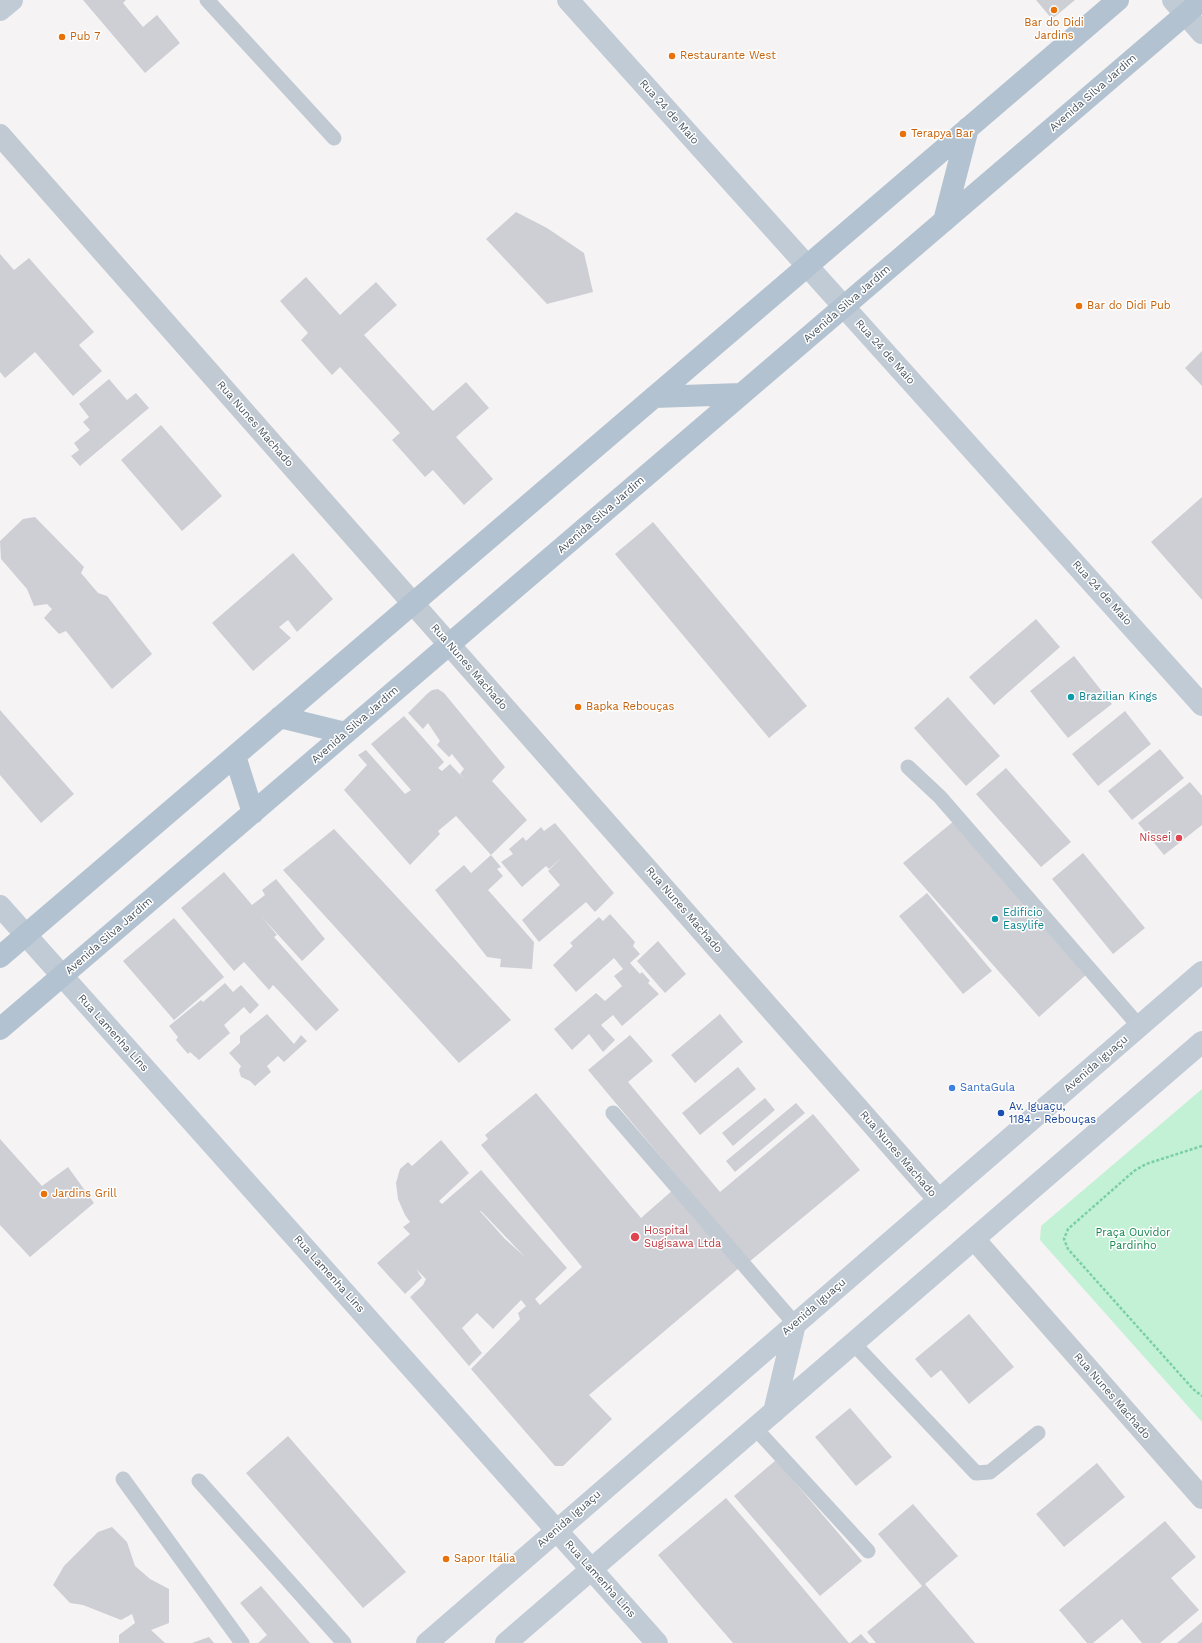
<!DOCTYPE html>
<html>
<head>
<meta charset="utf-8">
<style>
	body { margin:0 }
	canvas { display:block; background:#f5f3f3 }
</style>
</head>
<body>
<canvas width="1202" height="1643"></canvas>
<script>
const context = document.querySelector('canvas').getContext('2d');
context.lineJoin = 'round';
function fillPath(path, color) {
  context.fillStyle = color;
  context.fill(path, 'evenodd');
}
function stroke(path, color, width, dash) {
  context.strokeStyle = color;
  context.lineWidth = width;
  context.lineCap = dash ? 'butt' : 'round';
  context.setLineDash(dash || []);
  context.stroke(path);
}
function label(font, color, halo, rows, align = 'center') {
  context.font = font + ' "Work Sans",sans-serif';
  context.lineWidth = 3;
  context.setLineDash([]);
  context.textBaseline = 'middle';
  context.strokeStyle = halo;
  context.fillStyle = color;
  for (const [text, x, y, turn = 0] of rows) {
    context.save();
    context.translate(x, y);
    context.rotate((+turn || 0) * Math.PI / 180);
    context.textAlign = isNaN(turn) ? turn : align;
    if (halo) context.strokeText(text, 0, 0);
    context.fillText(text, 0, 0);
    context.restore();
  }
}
fillPath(new Path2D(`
	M 1202,1089 L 1202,1422 L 1040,1240 L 1041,1226 Z`), '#c3f1d5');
fillPath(new Path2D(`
	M 83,0 L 126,0 L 123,3 L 143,27 L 157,15 L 180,43 L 145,73 Z
	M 1036,0 L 1075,0 L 1052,19 Z
	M 516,212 L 547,228 L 584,253 L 593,292 L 547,304 L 486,239 Z
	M 0,254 L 14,270 L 29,258 L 94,332 L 79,345 L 102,371 L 73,396 L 35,352 L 5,378 L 0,372 Z
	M 306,277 L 340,315 L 376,282 L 397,305 L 364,335 L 433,411 L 466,382 L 489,408 L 456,437 L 493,479 L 464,505 L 433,470 L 425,477 L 392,440 L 400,433 L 340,367 L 332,375 L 301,340 L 308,333 L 280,301 Z
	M 1202,351 L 1202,386 L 1185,368 Z
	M 109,379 L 127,400 L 136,393 L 149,408 L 80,466 L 71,456 L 79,450 L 74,443 L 90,430 L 83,422 L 89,417 L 79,404 Z
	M 161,425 L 222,496 L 182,531 L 121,460 Z
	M 1202,497 L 1202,600 L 1151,542 Z
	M 35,517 L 84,567 L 81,573 L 98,593 L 107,596 L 152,654 L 112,689 L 66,631 L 59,634 L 44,618 L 52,609 L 47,604 L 34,606 L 27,589 L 1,559 L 0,541 L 23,519 Z
	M 653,522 L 807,706 L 769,738 L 615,554 Z
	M 293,553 L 333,599 L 297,632 L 288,620 L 279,627 L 291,638 L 253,671 L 212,623 Z
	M 1036,619 L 1060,647 L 994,705 L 969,677 Z
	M 1074,656 L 1112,704 L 1068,738 L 1030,691 Z
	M 438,689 L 444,693 L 505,767 L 492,781 L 527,820 L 491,855 L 501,867 L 497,869 L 503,876 L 488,890 L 534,942 L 532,969 L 500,967 L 501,959 L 487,957 L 435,890 L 464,865 L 471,873 L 491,855 L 456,816 L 438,831 L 440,834 L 410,865 L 344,790 L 367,765 L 358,755 L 366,750 L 405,794 L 411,790 L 371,744 L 404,716 L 444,762 L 438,768 L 442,771 L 450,764 L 466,781 L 460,774 L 464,769 L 452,754 L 449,757 L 437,745 L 440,741 L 428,723 L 423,729 L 408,713 L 427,694 L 432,690 Z
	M 948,697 L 1000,756 L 966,786 L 914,728 Z
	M 0,710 L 74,794 L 41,823 L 0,775 Z
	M 1125,711 L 1151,744 L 1098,786 L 1072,754 Z
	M 1160,749 L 1184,778 L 1132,820 L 1108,791 Z
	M 1006,768 L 1071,842 L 1041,867 L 976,794 Z
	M 1190,782 L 1202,796 L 1202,825 L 1164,855 L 1138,823 Z
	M 954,821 L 1087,974 L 1039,1017 L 903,863 Z
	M 555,823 L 614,893 L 595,912 L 586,902 L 539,942 L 522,920 L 560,885 L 548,871 L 562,857 L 549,869 L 546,866 L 522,887 L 501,862 L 513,854 L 509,849 L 523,837 L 526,841 L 541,827 L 544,831 Z
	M 334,829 L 511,1020 L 459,1063 L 283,870 Z
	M 1083,853 L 1145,928 L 1113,954 L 1052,879 Z
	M 224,872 L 252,905 L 265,895 L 262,890 L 276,879 L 325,939 L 302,961 L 261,916 L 277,935 L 274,937 L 339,1010 L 316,1031 L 278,990 L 273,985 L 269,990 L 244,962 L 234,971 L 181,908 Z
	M 927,893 L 992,971 L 963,994 L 899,916 Z
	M 610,914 L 635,942 L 633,946 L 640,954 L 630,963 L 640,974 L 642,972 L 650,981 L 648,983 L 659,994 L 622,1026 L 613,1015 L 601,1025 L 615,1040 L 603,1052 L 589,1034 L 572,1050 L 554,1029 L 596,993 L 605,1001 L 622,986 L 614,976 L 623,969 L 614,958 L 576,992 L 553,965 L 573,946 L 570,943 L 599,917 L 603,921 Z
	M 174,918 L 224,977 L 174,1020 L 123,961 Z
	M 658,941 L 686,974 L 665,993 L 637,961 Z
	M 225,983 L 233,992 L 241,985 L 259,1005 L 250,1014 L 244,1007 L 224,1025 L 230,1033 L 199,1060 L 190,1052 L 188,1054 L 176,1040 L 178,1037 L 169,1026 L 201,1000 L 203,1002 Z
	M 267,1014 L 294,1044 L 301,1035 L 307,1041 L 284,1062 L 278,1056 L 267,1066 L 271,1072 L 255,1086 L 250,1081 L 241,1077 L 239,1070 L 241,1066 L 229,1053 L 240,1043 L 240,1036 Z
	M 720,1014 L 743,1042 L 695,1083 L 671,1055 Z
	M 630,1035 L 653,1061 L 628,1082 L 720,1192 L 813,1114 L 860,1170 L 749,1262 L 588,1070 Z
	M 738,1067 L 756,1089 L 700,1135 L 682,1113 Z
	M 536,1093 L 641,1218 L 674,1189 L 739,1268 L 589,1395 L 612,1419 L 563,1466 L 555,1466 L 471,1369 L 520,1319 L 518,1313 L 526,1306 L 521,1300 L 493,1329 L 477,1313 L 462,1328 L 482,1353 L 469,1366 L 410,1297 L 423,1285 L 426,1279 L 416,1269 L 422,1278 L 405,1294 L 377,1263 L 410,1234 L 403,1227 L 410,1222 L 405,1215 L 398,1199 L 396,1183 L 400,1169 L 408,1162 L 412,1166 L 441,1140 L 469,1173 L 439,1201 L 442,1204 L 481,1170 L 567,1268 L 535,1299 L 540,1305 L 582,1267 L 481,1145 L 488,1139 L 485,1135 ZM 479,1210 L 482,1212 L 525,1257 L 505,1239 Z
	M 765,1098 L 775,1110 L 733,1146 L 722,1133 Z
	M 796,1103 L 805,1113 L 735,1172 L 726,1161 Z
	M 0,1139 L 42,1186 L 68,1167 L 94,1203 L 30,1257 L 0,1225 Z
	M 969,1314 L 1014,1367 L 969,1404 L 941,1370 L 931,1378 L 915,1359 Z
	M 850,1408 L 892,1457 L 856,1486 L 815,1437 Z
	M 288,1436 L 406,1572 L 363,1608 L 246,1473 Z
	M 776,1460 L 862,1561 L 820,1596 L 734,1496 Z
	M 1097,1463 L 1125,1497 L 1064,1547 L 1036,1514 Z
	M 726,1498 L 764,1542 L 849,1643 L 733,1643 L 695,1599 L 658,1555 Z
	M 913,1504 L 958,1556 L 925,1584 L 975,1643 L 876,1643 L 867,1632 L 922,1586 L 878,1534 Z
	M 1165,1521 L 1196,1557 L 1171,1578 L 1199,1610 L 1160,1643 L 1142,1643 L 1122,1619 L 1093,1643 L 1087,1643 L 1059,1610 Z
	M 112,1527 L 127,1542 L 135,1566 L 150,1579 L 169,1589 L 169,1623 L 151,1630 L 165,1643 L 119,1643 L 119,1635 L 135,1623 L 132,1614 L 121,1620 L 83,1605 L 70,1603 L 53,1585 L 64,1566 L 98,1532 Z
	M 261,1586 L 310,1643 L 258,1643 L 267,1635 L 240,1603 Z
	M 1202,1622 L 1202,1643 L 1177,1643 Z
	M 861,1634 L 869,1643 L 850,1643 Z
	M 209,1637 L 214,1643 L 192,1643 Z`), '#cdcfd5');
stroke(new Path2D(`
	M 1202,1146 L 1146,1164 L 1134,1171 L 1068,1229 L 1064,1239 L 1068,1249 L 1193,1389 L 1202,1396`), '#7ad0a6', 2.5, [3, 2]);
stroke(new Path2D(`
	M 207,0 L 334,138
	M 908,767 L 940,797 L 1139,1026
	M 613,1113 L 795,1324
	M 853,1343 L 976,1473 L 990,1472 L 1038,1433
	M 755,1428 L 868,1551
	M 123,1479 L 242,1643
	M 199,1481 L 344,1643`), '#c1cad2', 15);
stroke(new Path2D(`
	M 0,135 L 939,1200
	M 974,1239 L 1202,1498`), '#c1cad2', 22);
stroke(new Path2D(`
	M 568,0 L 1202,705
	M 1173,0 L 1202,33
	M 0,10 L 12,0
	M 0,906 L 657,1643
	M 774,1412 L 795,1324
	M 427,1643 L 1202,972
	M 506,1643 L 1202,1042`), '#c1cbd6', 22);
stroke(new Path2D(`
	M 944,221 L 968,128
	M 654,397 L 741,394
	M 280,717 L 345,733
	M 235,756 L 253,813
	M 0,957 L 1118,0
	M 0,1029 L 1202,0`), '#b3c2d1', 22);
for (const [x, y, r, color] of [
	[1054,10,4,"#e8710a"],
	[62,37,4,"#e8710a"],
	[672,56,4,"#e8710a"],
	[903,134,4,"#e8710a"],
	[1079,306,4,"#e8710a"],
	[1071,697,4,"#0f9aa8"],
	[578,707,4,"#e8710a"],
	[1179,838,4,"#e0444e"],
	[995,919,4,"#0f9aa8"],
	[952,1088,4,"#3f7fe0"],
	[1001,1113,4,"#1a4fb4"],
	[44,1194,4,"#e8710a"],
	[635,1237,5,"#e0444e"],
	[446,1559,4,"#e8710a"]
]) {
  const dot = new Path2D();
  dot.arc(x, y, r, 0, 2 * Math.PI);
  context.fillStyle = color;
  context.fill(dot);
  stroke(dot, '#fff', 1.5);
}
label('11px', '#c56008', '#fff', [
	["Bar do Didi",1054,23,"center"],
	["Jardins",1054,36,"center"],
	["Pub 7",70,37],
	["Restaurante West",680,56],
	["Terapya Bar",911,134],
	["Bar do Didi Pub",1087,306],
	["Bapka Rebouças",586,707],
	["Jardins Grill",52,1194],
	["Sapor Itália",454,1559]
], 'left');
label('11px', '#4a5661', '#fff', [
	["Avenida Silva Jardim",1093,93,-41],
	["Rua 24 de Maio",669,112,48],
	["Avenida Silva Jardim",847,304,-41],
	["Rua 24 de Maio",885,352,48],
	["Rua Nunes Machado",255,424,49],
	["Avenida Silva Jardim",601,515,-41],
	["Rua 24 de Maio",1102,593,48],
	["Rua Nunes Machado",469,667,49],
	["Avenida Silva Jardim",355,725,-41],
	["Rua Nunes Machado",684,910,49],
	["Avenida Silva Jardim",109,936,-41],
	["Rua Lamenha Lins",113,1033,48],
	["Avenida Iguaçu",1096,1064,-41],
	["Rua Nunes Machado",898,1154,49],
	["Rua Lamenha Lins",329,1274,48],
	["Avenida Iguaçu",814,1307,-41],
	["Rua Nunes Machado",1112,1396,49],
	["Avenida Iguaçu",569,1519,-41],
	["Rua Lamenha Lins",600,1579,48]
]);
label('11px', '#0d838f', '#fff', [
	["Brazilian Kings",1079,697],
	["Edifício",1003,913],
	["Easylife",1003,926]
], 'left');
label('11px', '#be3a42', '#fff', [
	["Nissei",1171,838],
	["Hospital",644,1231,"left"],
	["Sugisawa Ltda",644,1244,"left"]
], 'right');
label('11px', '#366cbe', '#fff', [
	["SantaGula",960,1088]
], 'left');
label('11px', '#164399', '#fff', [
	["Av. Iguaçu,",1009,1107],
	["1184 - Rebouças",1009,1120]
], 'left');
label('11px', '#17864f', '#fff', [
	["Praça Ouvidor",1133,1233],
	["Pardinho",1133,1246]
]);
</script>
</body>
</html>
